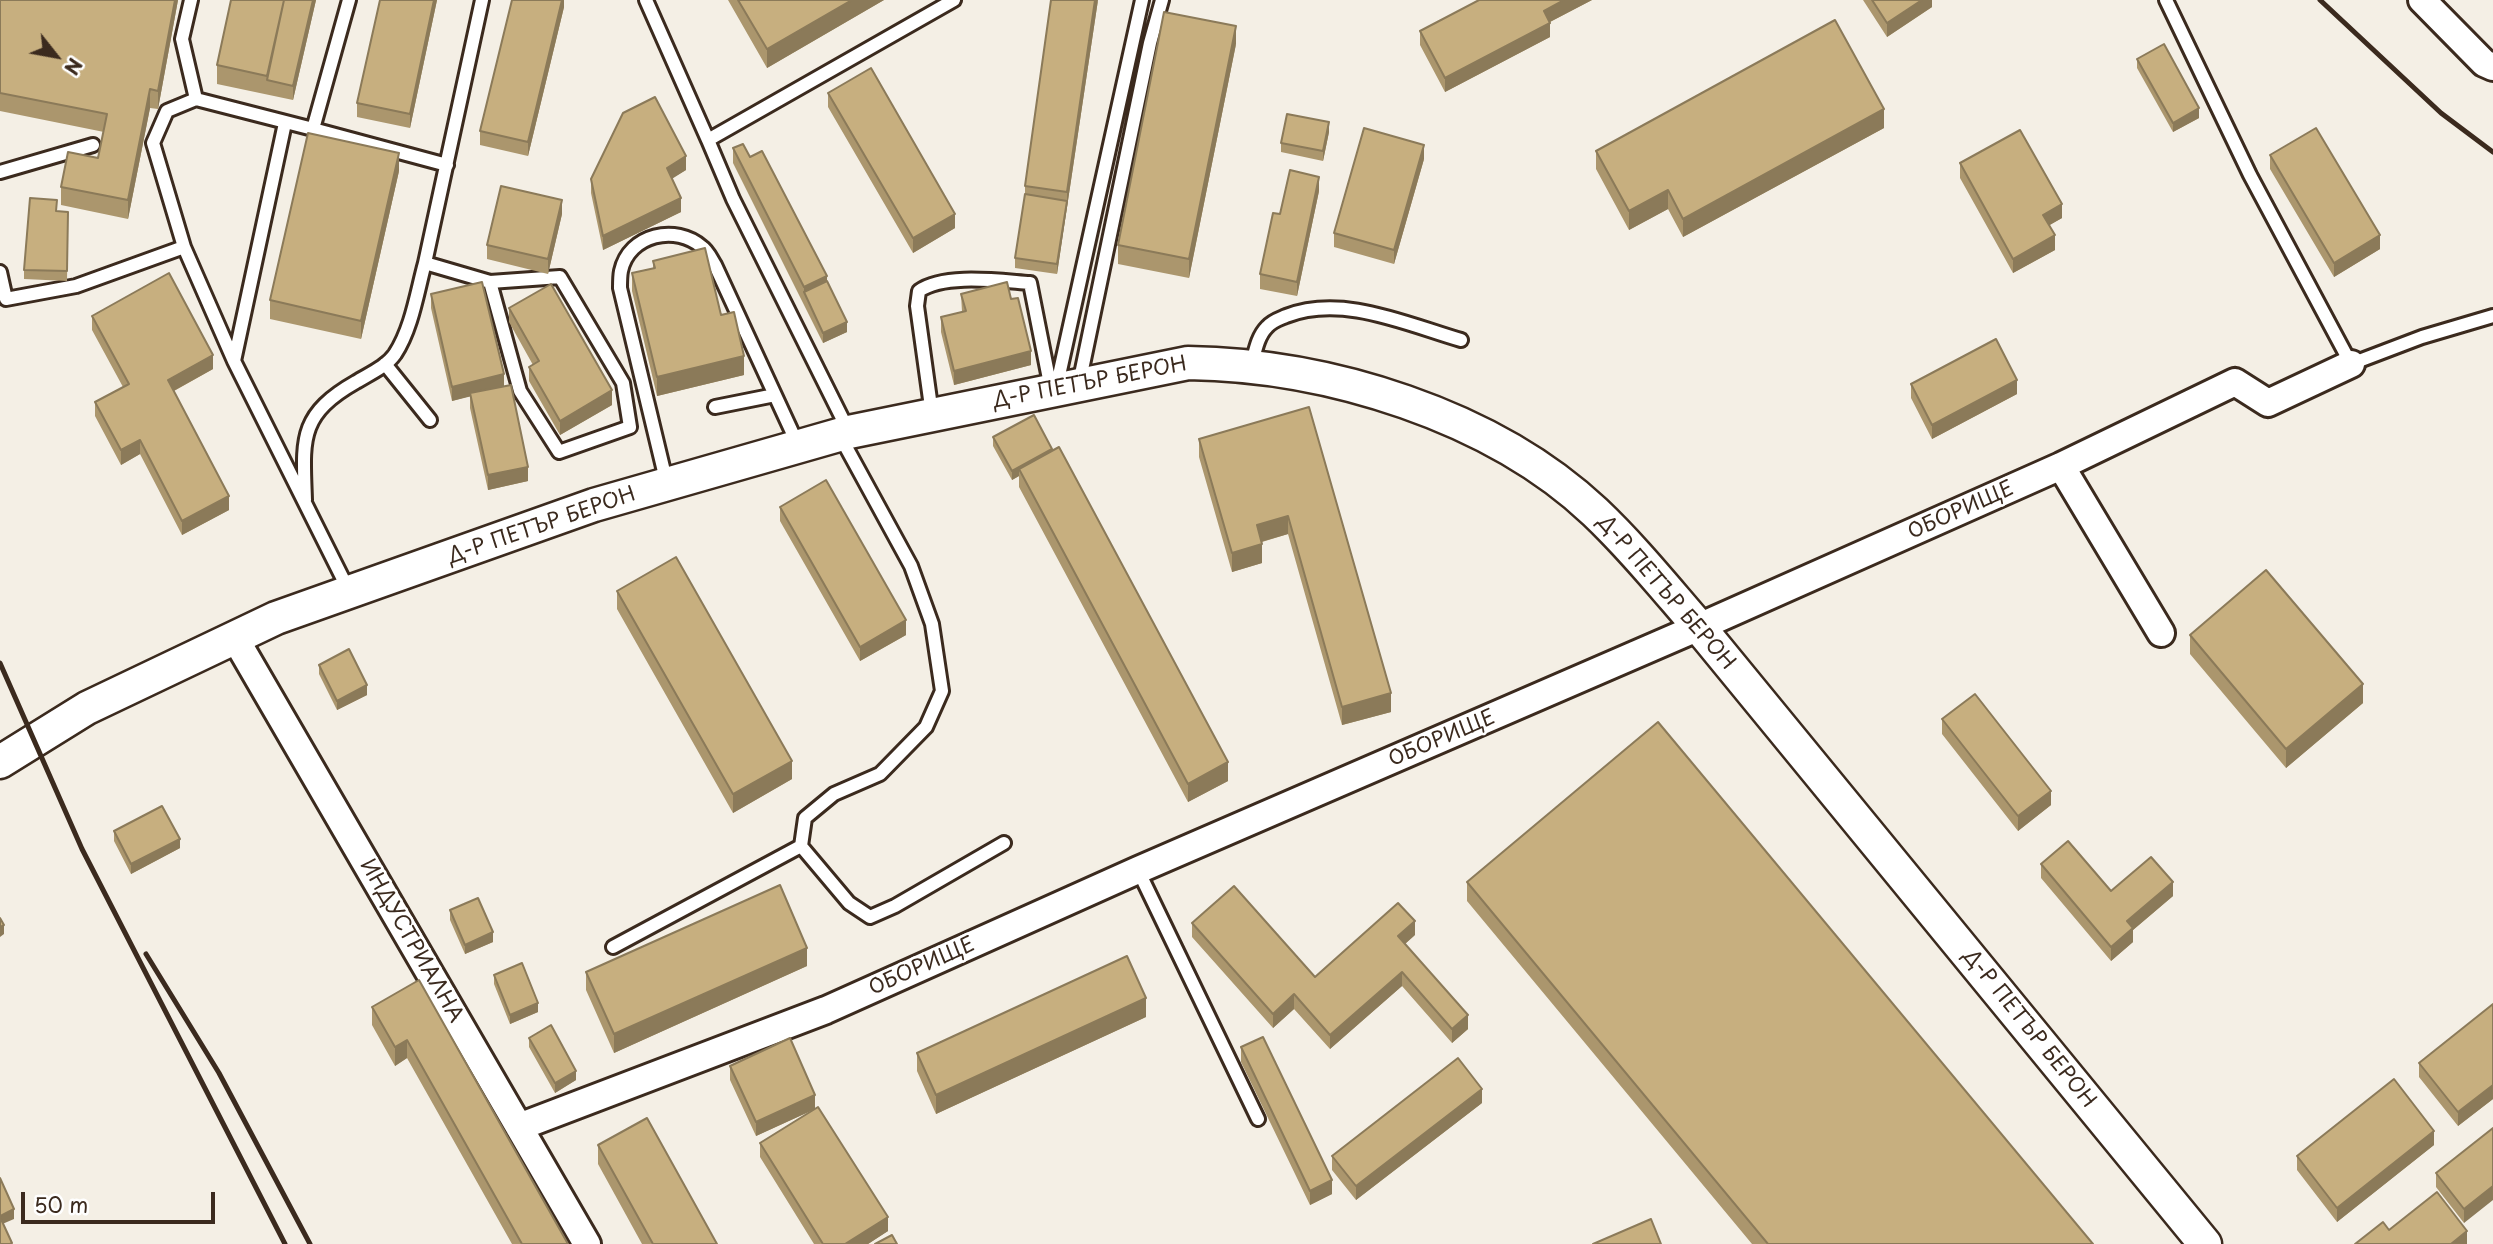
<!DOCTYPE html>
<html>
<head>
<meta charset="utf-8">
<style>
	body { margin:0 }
	#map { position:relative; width:2493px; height:1244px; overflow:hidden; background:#f4efe5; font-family:"Playpen Sans",sans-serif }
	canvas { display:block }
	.north { position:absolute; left:21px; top:21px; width:70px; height:70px; -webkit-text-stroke:5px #fff; paint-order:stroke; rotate:121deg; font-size:19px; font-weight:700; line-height:28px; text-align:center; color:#3b2a1e }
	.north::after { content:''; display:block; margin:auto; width:24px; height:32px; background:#3b2a1e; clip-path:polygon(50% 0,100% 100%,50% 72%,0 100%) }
	.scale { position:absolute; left:21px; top:1192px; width:194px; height:32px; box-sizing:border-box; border:4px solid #3b2a1e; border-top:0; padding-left:9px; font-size:21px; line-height:24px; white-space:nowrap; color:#3b2a1e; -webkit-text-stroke:5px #fff; paint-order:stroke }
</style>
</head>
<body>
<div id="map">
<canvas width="2493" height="1244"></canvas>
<div class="north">N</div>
<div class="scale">50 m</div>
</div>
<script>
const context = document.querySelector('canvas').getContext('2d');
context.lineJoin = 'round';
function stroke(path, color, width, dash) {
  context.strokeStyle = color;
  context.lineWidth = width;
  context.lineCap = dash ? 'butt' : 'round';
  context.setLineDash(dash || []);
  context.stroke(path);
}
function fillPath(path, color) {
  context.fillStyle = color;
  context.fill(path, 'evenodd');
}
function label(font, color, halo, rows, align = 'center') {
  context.font = font + ' "Playpen Sans",sans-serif';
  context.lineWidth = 5;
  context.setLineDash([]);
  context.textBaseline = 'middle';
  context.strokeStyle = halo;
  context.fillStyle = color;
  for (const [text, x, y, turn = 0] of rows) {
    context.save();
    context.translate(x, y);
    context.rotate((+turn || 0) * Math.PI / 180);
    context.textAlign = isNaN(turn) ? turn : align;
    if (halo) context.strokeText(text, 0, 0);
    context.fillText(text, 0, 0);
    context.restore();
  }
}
const service = new Path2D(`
	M 191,0 L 182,39 L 196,99 L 313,129 L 349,0
	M 482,0 L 425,263 L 490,282 L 560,277 L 623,383 L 630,427 L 559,452 L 520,391 L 490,282
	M 646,0 L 708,140 L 954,0
	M 2166,0 L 2250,175 L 2351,364 L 2422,337 L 2493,316
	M 196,99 L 167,111 L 153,143 L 184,247 L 234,361 L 349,591
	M 313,129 L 447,165
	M 708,140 L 733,199 L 848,430
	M 0,172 L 93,145
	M 0,272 L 6,299 L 76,286 L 184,247
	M 234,361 L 285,123
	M 385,364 L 430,420
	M 1251,367 C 1255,353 1257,337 1267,327 C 1272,321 1279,319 1286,316 C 1342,294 1406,324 1461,340
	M 1079,384 L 1150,43 L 1162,0
	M 1056,389 L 1142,0
	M 715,407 L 775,395
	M 932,414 L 917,306 L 919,291 C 944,273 1000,281 1030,283 L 1051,389
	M 840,436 L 911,566 L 932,624 L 942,691 L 926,727 L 880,774 L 834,794 L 805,818 L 801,846 L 849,903 L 870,917 L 895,906 L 1004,843
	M 667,484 L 620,288 C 620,282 620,276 621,271 C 629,234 676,224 702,247 C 708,251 711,259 715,265 L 798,445
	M 305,500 C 303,440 298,415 356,382 C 369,374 386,367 395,354 C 412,328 417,292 425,263
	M 1138,870 L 1258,1119
	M 613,947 L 801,846`);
const minor = new Path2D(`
	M 2422,0 L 2484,63 L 2493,67
	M 2061,466 L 2161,633
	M 235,638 L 587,1244
	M 519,1127 L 826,1010 L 1138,870 L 1699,627 L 2061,466 L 2235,382 L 2268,403 L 2351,364`);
const tertiary = new Path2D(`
	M 0,762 L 87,708 L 276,618 L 594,505 L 849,432 L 1188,363 C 1328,365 1492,415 1595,512 C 1633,548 1665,588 1699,627 L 2205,1244`);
stroke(service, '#3b2a1e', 18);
stroke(minor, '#3b2a1e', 32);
stroke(tertiary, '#3b2a1e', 37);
stroke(service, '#fff', 12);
stroke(minor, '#fff', 26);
stroke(tertiary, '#fff', 32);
stroke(new Path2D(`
	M 2320,0 L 2441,113 L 2493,152
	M 0,663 L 82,849 L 285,1244
	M 146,954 L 219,1073 L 310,1244`), '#3b2a1e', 5);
fillPath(new Path2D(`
	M 0,0 L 178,0 L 158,109 L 150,108 L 128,219 L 61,205 L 61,187 L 98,158 L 104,132 L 0,111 Z
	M 231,0 L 316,0 L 293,100 L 217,84 L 217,65 Z
	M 380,0 L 437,0 L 410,128 L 357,117 L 357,103 Z
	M 564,0 L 564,7 L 528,156 L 480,145 L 480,131 Z
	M 728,0 L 884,0 L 767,68 Z
	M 1098,0 L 1057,274 L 1015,268 L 1015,258 L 1025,194 L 1025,186 Z
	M 1479,0 L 1592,0 L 1550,22 L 1550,37 L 1445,92 L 1420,45 L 1420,31 Z
	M 1863,0 L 1932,0 L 1932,7 L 1887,37 Z
	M 1236,44 L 1189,278 L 1118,264 L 1118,245 Z
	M 2137,59 L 2199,118 L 2173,132 L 2137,68 Z
	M 828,93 L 955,228 L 913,253 L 828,107 Z
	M 1884,128 L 1683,237 L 1668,209 L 1629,230 L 1596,169 L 1596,151 Z
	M 1329,132 L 1323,161 L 1281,152 L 1281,143 Z
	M 733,148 L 750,157 L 847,332 L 823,343 L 733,163 Z
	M 2270,155 L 2380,249 L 2334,277 L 2270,169 Z
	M 1424,159 L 1394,264 L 1334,247 L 1334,233 Z
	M 1960,163 L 2062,218 L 2049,225 L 2055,250 L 2013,273 L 1960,178 Z
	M 686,170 L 672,178 L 681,212 L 603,250 L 591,193 L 591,179 Z
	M 399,171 L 361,339 L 270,319 L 270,300 Z
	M 1319,191 L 1297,296 L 1260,289 L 1260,274 L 1280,214 Z
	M 56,211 L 68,212 L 67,281 L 24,279 L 24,270 Z
	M 562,214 L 548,274 L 487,259 L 487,245 Z
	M 653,261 L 721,315 L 744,375 L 657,396 L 632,291 L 632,273 L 653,268 Z
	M 431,294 L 504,386 L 528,481 L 488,490 L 470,408 L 470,396 L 452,401 L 431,308 Z
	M 961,294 L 1011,299 L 1031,365 L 954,385 L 941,332 L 941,317 L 962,312 Z
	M 509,308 L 612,405 L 560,435 L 529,381 L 529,367 L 533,365 L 509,322 Z
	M 92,316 L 213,369 L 174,391 L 229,510 L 182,535 L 140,454 L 121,465 L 95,416 L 95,402 L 123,387 L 92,330 Z
	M 1911,384 L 2017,394 L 1932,439 L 1911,398 Z
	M 1309,407 L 1391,712 L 1342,725 L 1288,534 L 1262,542 L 1262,563 L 1232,572 L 1199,457 L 1199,439 Z
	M 993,437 L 1052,451 L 1228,781 L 1188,802 L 1019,487 L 1019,476 L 1012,480 L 993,446 Z
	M 780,507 L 906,635 L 860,661 L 780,521 Z
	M 617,591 L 792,779 L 733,813 L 617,609 Z
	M 2190,635 L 2363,703 L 2286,768 L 2190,654 Z
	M 319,665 L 367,695 L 337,710 L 319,674 Z
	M 1942,719 L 2051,805 L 2018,831 L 1942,734 Z
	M 114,831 L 180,848 L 131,874 L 114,841 Z
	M 2041,864 L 2111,891 L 2173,896 L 2133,930 L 2133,942 L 2111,961 L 2041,878 Z
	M 1467,882 L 2093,1244 L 1752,1244 L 1467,901 Z
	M 450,910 L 493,942 L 465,954 L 450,920 Z
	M 1192,923 L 1315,977 L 1415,935 L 1405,944 L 1468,1029 L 1452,1043 L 1402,986 L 1330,1049 L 1294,1009 L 1273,1028 L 1192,937 Z
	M 807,966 L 614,1053 L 586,990 L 586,972 Z
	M 494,975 L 538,1012 L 510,1024 L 494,984 Z
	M 419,980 L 568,1244 L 512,1244 L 407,1058 L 395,1066 L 372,1025 L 372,1007 Z
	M 2493,1004 L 2493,1099 L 2458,1126 L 2419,1077 L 2419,1063 Z
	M 1146,1017 L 936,1114 L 917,1071 L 917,1053 Z
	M 529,1038 L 576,1080 L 555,1093 L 529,1047 Z
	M 1241,1047 L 1332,1194 L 1310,1205 L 1241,1062 Z
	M 730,1066 L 815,1108 L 888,1231 L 868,1244 L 814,1244 L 760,1157 L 760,1143 L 813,1110 L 756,1136 L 730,1080 Z
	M 1482,1103 L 1356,1200 L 1332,1170 L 1332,1156 Z
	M 2493,1128 L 2464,1223 L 2436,1187 L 2436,1173 Z
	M 598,1145 L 717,1244 L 642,1244 L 598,1164 Z
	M 2434,1145 L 2337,1222 L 2297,1170 L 2297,1156 Z`), '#ab966d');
fillPath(new Path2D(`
	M 175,0 L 178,0 L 158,109 L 158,91 Z
	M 313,0 L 316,0 L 293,100 L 293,86 Z
	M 434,0 L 437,0 L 410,128 L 410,114 Z
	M 562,0 L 564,0 L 564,7 L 528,156 L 528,142 Z
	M 852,0 L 884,0 L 767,68 L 767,49 Z
	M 1095,0 L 1098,0 L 1057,274 L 1057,264 L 1067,201 L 1067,192 Z
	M 1564,0 L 1592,0 L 1544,25 L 1544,11 Z
	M 1922,0 L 1932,0 L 1932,7 L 1887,37 L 1887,23 Z
	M 1550,23 L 1550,37 L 1445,92 L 1445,78 Z
	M 1236,26 L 1236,44 L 1189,278 L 1189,259 Z
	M 150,89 L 150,108 L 128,219 L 128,200 Z
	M 2199,108 L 2199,118 L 2173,132 L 2173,123 Z
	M 1884,109 L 1884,128 L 1683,237 L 1683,219 Z
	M 1329,122 L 1329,132 L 1323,161 L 1323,151 Z
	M 1424,145 L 1424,159 L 1394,264 L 1394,250 Z
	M 399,153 L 399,171 L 361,339 L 361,321 Z
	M 686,156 L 686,170 L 667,182 L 667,168 Z
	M 1319,177 L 1319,191 L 1297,296 L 1297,282 Z
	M 1668,190 L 1668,209 L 1629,230 L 1629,211 Z
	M 681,198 L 681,212 L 603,250 L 603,236 Z
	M 562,200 L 562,214 L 548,274 L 548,259 Z
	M 2062,204 L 2062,218 L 2043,229 L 2043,215 Z
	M 955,214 L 955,228 L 913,253 L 913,238 Z
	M 2055,235 L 2055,250 L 2013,273 L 2013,259 Z
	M 2380,235 L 2380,249 L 2334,277 L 2334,263 Z
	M 827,276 L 827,290 L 804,292 L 804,287 Z
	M 847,322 L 847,332 L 823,343 L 823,333 Z
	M 1031,351 L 1031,365 L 954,385 L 954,371 Z
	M 213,355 L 213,369 L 168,394 L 168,380 Z
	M 744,356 L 744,375 L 657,396 L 657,377 Z
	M 504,374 L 504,388 L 452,401 L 452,387 Z
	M 2017,380 L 2017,394 L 1932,439 L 1932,425 Z
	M 612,390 L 612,405 L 560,435 L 560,421 Z
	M 140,440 L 140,454 L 121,465 L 121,450 Z
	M 1052,449 L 1052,458 L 1019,469 L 1019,476 L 1012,480 L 1012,471 Z
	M 528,467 L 528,481 L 488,490 L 488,475 Z
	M 229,496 L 229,510 L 182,535 L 182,521 Z
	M 1288,516 L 1288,534 L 1257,543 L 1257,525 Z
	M 1262,544 L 1262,563 L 1232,572 L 1232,553 Z
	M 906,620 L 906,635 L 860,661 L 860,647 Z
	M 2363,684 L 2363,703 L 2286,768 L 2286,749 Z
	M 367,685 L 367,695 L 337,710 L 337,701 Z
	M 1391,693 L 1391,712 L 1342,725 L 1342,707 Z
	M 792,761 L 792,779 L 733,813 L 733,794 Z
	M 1228,762 L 1228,781 L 1188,802 L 1188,784 Z
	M 2051,791 L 2051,805 L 2018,831 L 2018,816 Z
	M 180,839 L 180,848 L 131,874 L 131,864 Z
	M 2173,882 L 2173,896 L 2133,930 L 2133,942 L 2111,961 L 2111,947 L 2127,921 Z
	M 1415,921 L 1415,935 L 1398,950 L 1398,936 Z
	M 4,925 L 4,934 L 0,937 L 0,927 Z
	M 493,932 L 493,942 L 465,954 L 465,945 Z
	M 807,948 L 807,966 L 614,1053 L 614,1034 Z
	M 1402,972 L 1402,986 L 1330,1049 L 1330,1035 Z
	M 1294,994 L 1294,1009 L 1273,1028 L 1273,1014 Z
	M 1146,998 L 1146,1017 L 936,1114 L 936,1095 Z
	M 538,1003 L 538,1012 L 510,1024 L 510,1015 Z
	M 1468,1015 L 1468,1029 L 1452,1043 L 1452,1029 Z
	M 407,1040 L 407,1058 L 395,1066 L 395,1047 Z
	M 576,1071 L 576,1080 L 555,1093 L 555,1083 Z
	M 2493,1085 L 2493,1099 L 2458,1126 L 2458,1112 Z
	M 1482,1089 L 1482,1103 L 1356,1200 L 1356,1186 Z
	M 815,1095 L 815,1109 L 756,1136 L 756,1122 Z
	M 2434,1131 L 2434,1145 L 2337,1222 L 2337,1208 Z
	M 1332,1180 L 1332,1194 L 1310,1205 L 1310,1191 Z
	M 2493,1186 L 2493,1200 L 2464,1223 L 2464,1209 Z
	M 14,1209 L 14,1219 L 0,1225 L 0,1216 Z
	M 888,1217 L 888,1231 L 868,1244 L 845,1244 Z
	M 2467,1231 L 2467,1244 L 2451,1244 Z`), '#8b7a59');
const building = new Path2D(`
	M 0,0 L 175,0 L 158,91 L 150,89 L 128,200 L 61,187 L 68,152 L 98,158 L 107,114 L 0,93 Z
	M 231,0 L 284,0 L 267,76 L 217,65 Z
	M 284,0 L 313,0 L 293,86 L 267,80 Z
	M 380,0 L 434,0 L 410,114 L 357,103 Z
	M 512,0 L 562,0 L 528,142 L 480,131 Z
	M 738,0 L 852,0 L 767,49 Z
	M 1051,0 L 1095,0 L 1067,192 L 1025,186 Z
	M 1479,0 L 1564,0 L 1544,11 L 1550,23 L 1445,78 L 1420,31 Z
	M 1872,0 L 1922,0 L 1887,23 Z
	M 1164,12 L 1236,26 L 1189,259 L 1118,245 Z
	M 1835,20 L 1884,109 L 1683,219 L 1668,190 L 1629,211 L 1596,151 Z
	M 2164,44 L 2199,108 L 2173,123 L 2137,59 Z
	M 871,68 L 955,214 L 913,238 L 828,93 Z
	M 655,97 L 686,156 L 667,168 L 681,198 L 603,236 L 591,179 L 623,113 Z
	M 1287,114 L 1329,122 L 1323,151 L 1281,143 Z
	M 1364,128 L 1424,145 L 1394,250 L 1334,233 Z
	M 2316,128 L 2380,235 L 2334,263 L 2270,155 Z
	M 2020,130 L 2062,204 L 2043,215 L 2055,235 L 2013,259 L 1960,163 Z
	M 308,133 L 399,153 L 361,321 L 270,300 Z
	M 743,144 L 750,157 L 762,151 L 827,276 L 804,287 L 733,148 Z
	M 1290,170 L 1319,177 L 1297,282 L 1260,274 L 1273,213 L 1280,214 Z
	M 501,186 L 562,200 L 548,259 L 487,245 Z
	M 1025,194 L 1067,201 L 1057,264 L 1015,258 Z
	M 30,198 L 57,200 L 56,211 L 68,212 L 67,271 L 24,270 Z
	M 705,248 L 721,315 L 734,312 L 744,356 L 657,377 L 632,273 L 655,268 L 653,261 Z
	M 169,273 L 213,355 L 168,380 L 229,496 L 182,521 L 140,440 L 121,450 L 95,402 L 129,384 L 92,316 Z
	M 827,281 L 847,322 L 823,333 L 804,292 Z
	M 482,282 L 504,374 L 452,387 L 431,294 Z
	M 1007,282 L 1011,299 L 1018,298 L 1031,351 L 954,371 L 941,317 L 966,311 L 961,294 Z
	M 551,284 L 612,390 L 560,421 L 529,367 L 539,361 L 509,308 Z
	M 1996,339 L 2017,380 L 1932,425 L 1911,384 Z
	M 511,385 L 528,467 L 488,475 L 470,393 Z
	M 1309,407 L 1391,693 L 1342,707 L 1288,516 L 1257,525 L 1262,544 L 1232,553 L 1199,439 Z
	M 1034,415 L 1052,449 L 1012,471 L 993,437 Z
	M 1059,447 L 1228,762 L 1188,784 L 1019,469 Z
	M 826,480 L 906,620 L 860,647 L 780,507 Z
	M 676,557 L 792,761 L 733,794 L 617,591 Z
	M 2266,570 L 2363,684 L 2286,749 L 2190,635 Z
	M 349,649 L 367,685 L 337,701 L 319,665 Z
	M 1975,694 L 2051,791 L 2018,816 L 1942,719 Z
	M 1658,722 L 2093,1244 L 1768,1244 L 1467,882 Z
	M 162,806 L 180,839 L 131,864 L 114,831 Z
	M 2068,841 L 2111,891 L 2151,857 L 2173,882 L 2127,921 L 2133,928 L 2111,947 L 2041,864 Z
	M 780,885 L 807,948 L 614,1034 L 586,972 Z
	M 1234,886 L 1315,977 L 1398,903 L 1415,921 L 1398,936 L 1468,1015 L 1452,1029 L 1402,972 L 1330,1035 L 1294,994 L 1273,1014 L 1192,923 Z
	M 478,898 L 493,932 L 465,945 L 450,910 Z
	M 0,918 L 4,925 L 0,927 Z
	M 1127,956 L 1146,998 L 936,1095 L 917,1053 Z
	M 522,963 L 538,1003 L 510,1015 L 494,975 Z
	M 419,980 L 568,1244 L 522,1244 L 407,1040 L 395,1047 L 372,1007 Z
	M 2493,1004 L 2493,1085 L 2458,1112 L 2419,1063 Z
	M 551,1025 L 576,1071 L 555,1083 L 529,1038 Z
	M 1263,1037 L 1332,1180 L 1310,1191 L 1241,1047 Z
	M 790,1038 L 815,1095 L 756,1122 L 730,1066 Z
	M 1458,1058 L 1482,1089 L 1356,1186 L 1332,1156 Z
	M 2394,1079 L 2434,1131 L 2337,1208 L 2297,1156 Z
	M 818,1107 L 888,1217 L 845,1244 L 823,1244 L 760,1143 Z
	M 647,1118 L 717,1244 L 653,1244 L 598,1145 Z
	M 2493,1128 L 2493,1186 L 2464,1209 L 2436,1173 Z
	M 0,1178 L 14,1209 L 0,1216 Z
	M 2437,1192 L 2467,1231 L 2451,1244 L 2355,1244 L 2383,1222 L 2389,1230 Z
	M 0,1217 L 12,1243 L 10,1244 L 0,1244 Z
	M 1651,1219 L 1661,1244 L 1593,1244 Z
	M 892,1235 L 897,1244 L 875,1244 Z`);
fillPath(building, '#c7af7f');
stroke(building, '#8b7a59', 2);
label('21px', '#3b2a1e', '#fff', [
	["Д-Р ПЕТЪР БЕРОН",1090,383,-11],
	["ОБОРИЩЕ",1961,511,-24],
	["Д-Р ПЕТЪР БЕРОН",542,526,-19],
	["Д-Р ПЕТЪР БЕРОН",1666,593,49],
	["ОБОРИЩЕ",1442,739,-23],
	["ИНДУСТРИАЛНА",411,941,60],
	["ОБОРИЩЕ",922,967,-24],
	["Д-Р ПЕТЪР БЕРОН",2029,1029,51]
]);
</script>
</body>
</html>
